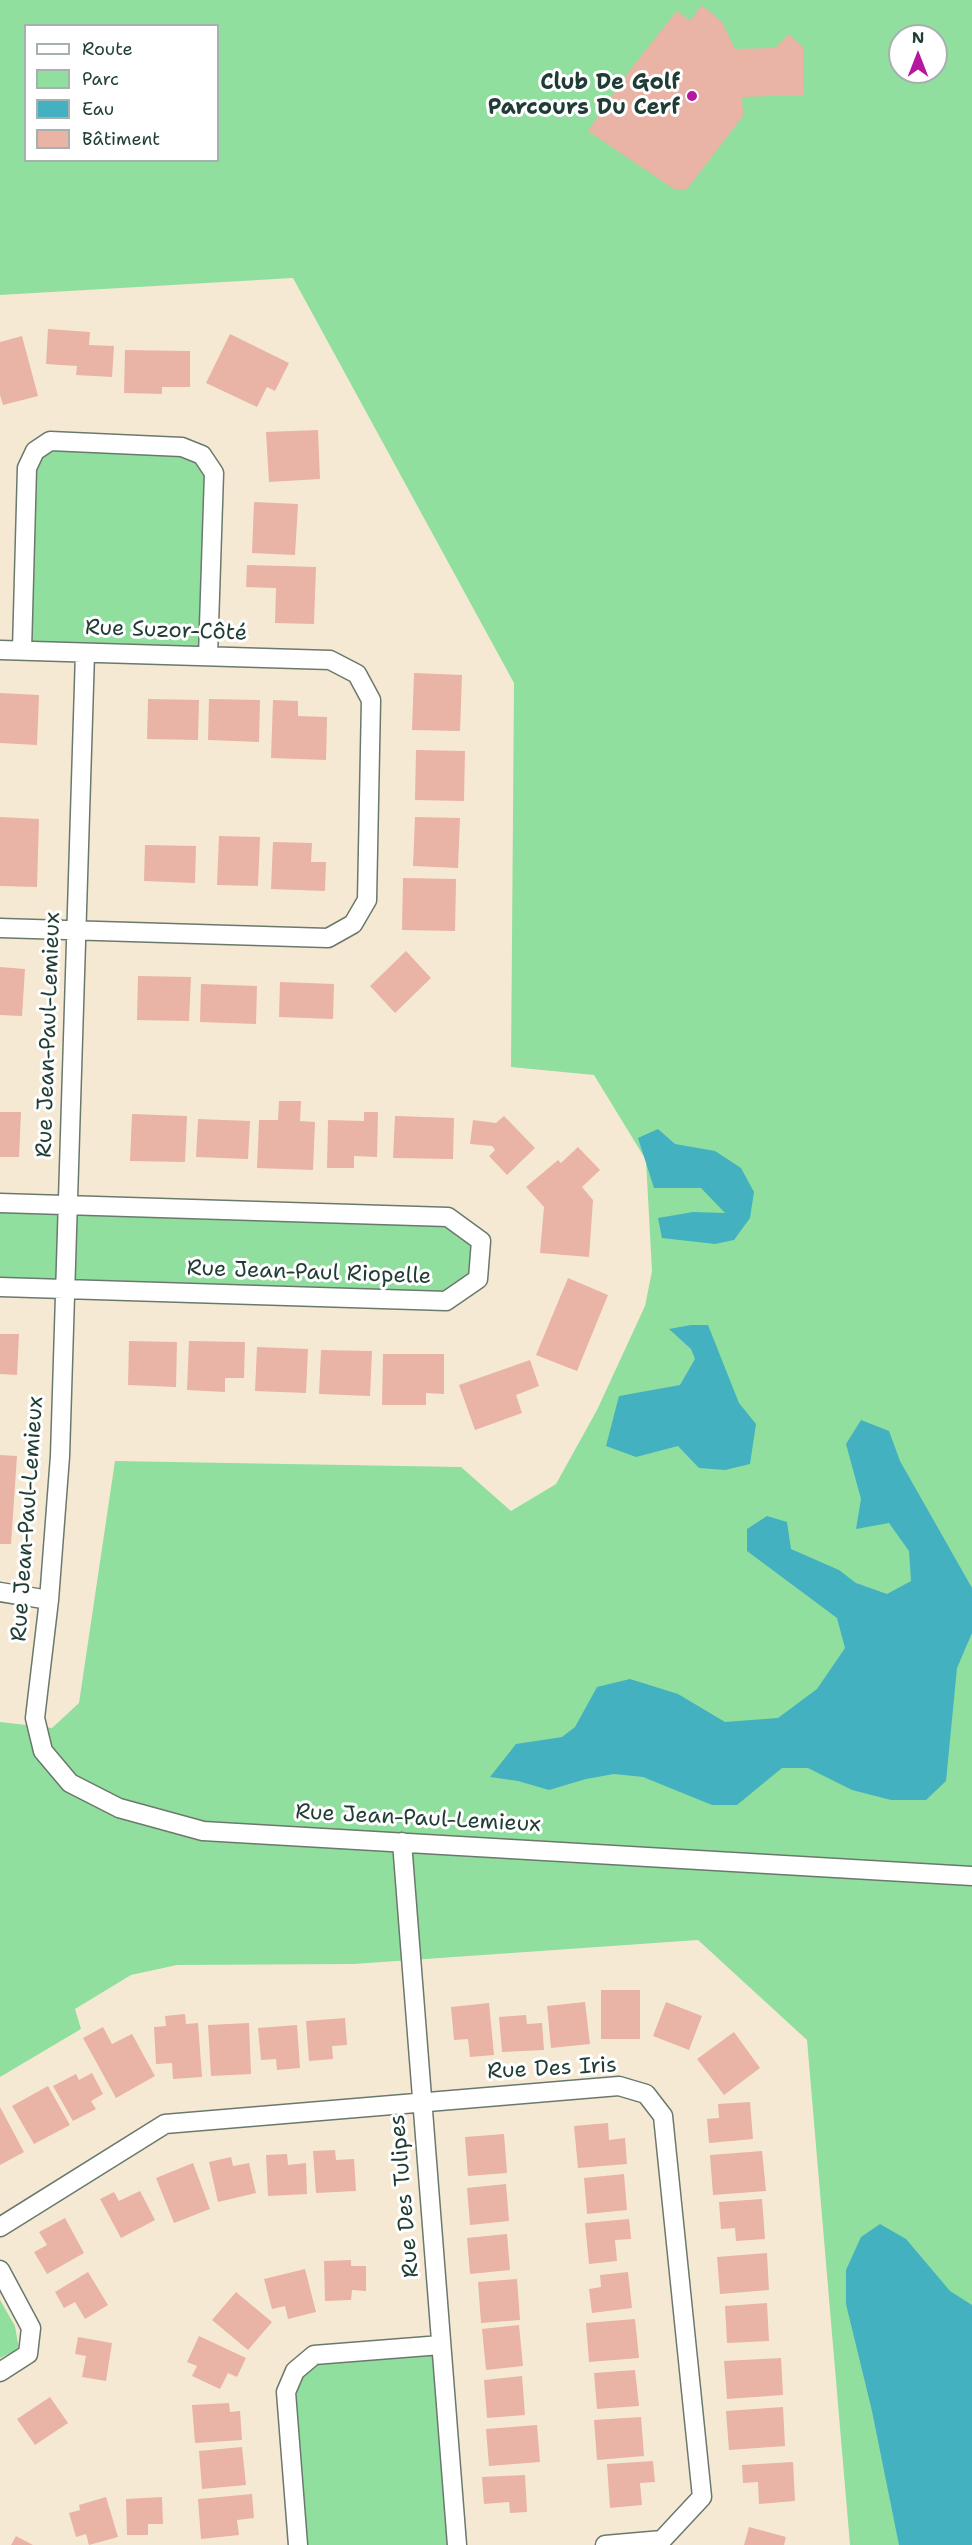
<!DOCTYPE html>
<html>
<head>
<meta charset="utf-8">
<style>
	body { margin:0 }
	#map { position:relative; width:972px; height:2545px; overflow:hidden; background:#f6e9d4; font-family:"Shantell Sans",sans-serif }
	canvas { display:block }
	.legend { position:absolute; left:24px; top:24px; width:195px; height:138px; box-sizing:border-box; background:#fff; border:2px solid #a5b1ae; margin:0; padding:8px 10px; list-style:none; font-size:18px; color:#1f3d34 }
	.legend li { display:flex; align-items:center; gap:12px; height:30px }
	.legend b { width:30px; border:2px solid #a5b1ae }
	.north { position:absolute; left:888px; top:24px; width:60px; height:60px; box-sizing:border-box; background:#fff; border:2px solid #a5b1ae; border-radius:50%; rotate:0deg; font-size:16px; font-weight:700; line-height:24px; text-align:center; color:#1f3d34 }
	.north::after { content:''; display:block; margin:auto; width:21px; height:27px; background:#b5179e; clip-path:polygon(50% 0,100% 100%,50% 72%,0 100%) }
</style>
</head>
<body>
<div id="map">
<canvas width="972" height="2545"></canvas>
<ul class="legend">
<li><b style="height:8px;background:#fff"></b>Route</li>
<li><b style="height:16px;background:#91df9e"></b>Parc</li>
<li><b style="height:16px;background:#43b1bf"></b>Eau</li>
<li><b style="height:16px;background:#e9b3a6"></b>Bâtiment</li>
</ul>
<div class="north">N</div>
</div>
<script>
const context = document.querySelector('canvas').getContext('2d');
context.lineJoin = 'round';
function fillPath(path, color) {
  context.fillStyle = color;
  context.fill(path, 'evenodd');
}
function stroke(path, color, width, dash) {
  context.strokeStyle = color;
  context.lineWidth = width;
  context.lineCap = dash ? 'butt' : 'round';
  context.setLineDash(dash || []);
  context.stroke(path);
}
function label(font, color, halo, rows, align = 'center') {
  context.font = font + ' "Shantell Sans",sans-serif';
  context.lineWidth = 6;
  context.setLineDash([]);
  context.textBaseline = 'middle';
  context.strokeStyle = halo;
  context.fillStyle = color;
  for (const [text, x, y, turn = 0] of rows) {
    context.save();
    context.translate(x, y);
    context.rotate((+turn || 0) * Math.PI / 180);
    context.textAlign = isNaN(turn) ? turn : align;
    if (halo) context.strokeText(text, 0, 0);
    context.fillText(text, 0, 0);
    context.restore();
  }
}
fillPath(new Path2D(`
	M 0,0 L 972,0 L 972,2545 L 850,2545 L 807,2040 L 698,1940 L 354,1964 L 177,1965 L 131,1975 L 75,2009 L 81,2029 L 0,2077 L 0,1722 L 52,1728 L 79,1703 L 115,1461 L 461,1467 L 511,1511 L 556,1484 L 597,1410 L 645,1306 L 652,1271 L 646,1160 L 594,1075 L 511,1067 L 514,683 L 293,278 L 0,295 ZM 26,26 L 218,26 L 218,160 L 26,160 ZM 900,36 L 936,36 L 936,72 L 900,72 Z
	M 50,441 L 182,447 L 214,473 L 208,656 L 22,650 L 27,468 Z
	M 0,1203 L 448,1217 L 481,1241 L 478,1279 L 446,1301 L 0,1287 Z
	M 0,2300 L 15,2326 L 19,2349 L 0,2358 Z
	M 441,2345 L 457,2545 L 298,2545 L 286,2392 L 314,2355 Z`), '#91df9e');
fillPath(new Path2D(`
	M 658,1129 L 675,1144 L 715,1151 L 741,1168 L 754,1192 L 750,1218 L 734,1240 L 715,1244 L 662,1238 L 658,1218 L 693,1212 L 725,1213 L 701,1188 L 654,1188 L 638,1138 Z
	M 691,1325 L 708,1325 L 739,1403 L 756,1424 L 750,1464 L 725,1470 L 699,1468 L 678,1446 L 636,1457 L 606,1446 L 619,1396 L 680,1385 L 695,1359 L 691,1349 L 669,1329 Z
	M 861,1420 L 889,1431 L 900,1461 L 972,1588 L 972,1633 L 957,1668 L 946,1781 L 926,1800 L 891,1800 L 852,1790 L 808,1768 L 782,1768 L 737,1805 L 712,1805 L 643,1777 L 614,1774 L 586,1779 L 549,1790 L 518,1781 L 490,1777 L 516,1744 L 562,1737 L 575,1727 L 597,1687 L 630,1679 L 678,1694 L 725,1722 L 778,1718 L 817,1689 L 845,1648 L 837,1618 L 747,1551 L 747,1529 L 767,1516 L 787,1522 L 791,1549 L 839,1570 L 856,1583 L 887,1594 L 911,1581 L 909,1551 L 889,1523 L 856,1529 L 861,1499 L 846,1444 Z
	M 880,2224 L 906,2239 L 950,2291 L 972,2305 L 972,2545 L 899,2545 L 872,2411 L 846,2304 L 846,2270 L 861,2237 Z`), '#43b1bf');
fillPath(new Path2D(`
	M 702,5 L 722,22 L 735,49 L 775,48 L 789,34 L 803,47 L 803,95 L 742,97 L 743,116 L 687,189 L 674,189 L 588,131 L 629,71 L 677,11 L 690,21 Z
	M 48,329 L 90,332 L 89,345 L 114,346 L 112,377 L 76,375 L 77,366 L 46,364 Z
	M 230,334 L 289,363 L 275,391 L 267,387 L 257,407 L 206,383 Z
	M 22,336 L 38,396 L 3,405 L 0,395 L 0,342 Z
	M 125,350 L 190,351 L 190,387 L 162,387 L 162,394 L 124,393 Z
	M 318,430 L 320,479 L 269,482 L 266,432 Z
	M 254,502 L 298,504 L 295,555 L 252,553 Z
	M 247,565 L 316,567 L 314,624 L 275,623 L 276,588 L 246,587 Z
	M 414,673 L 462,675 L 460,731 L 412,730 Z
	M 0,693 L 39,695 L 37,745 L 0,743 Z
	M 148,699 L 199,700 L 198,740 L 147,739 Z
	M 209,699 L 260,700 L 259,742 L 208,740 Z
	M 273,700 L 298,701 L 298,716 L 327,717 L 326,760 L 271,758 Z
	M 416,750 L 465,751 L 464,801 L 415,800 Z
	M 0,817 L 39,819 L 37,887 L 0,886 Z
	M 415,817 L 460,818 L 458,868 L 413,866 Z
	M 219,836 L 260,837 L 258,886 L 217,885 Z
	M 273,842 L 312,843 L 311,862 L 326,862 L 325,891 L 271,889 Z
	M 145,845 L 196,846 L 195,883 L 144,881 Z
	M 403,878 L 456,879 L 455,931 L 402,930 Z
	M 406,951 L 431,978 L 395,1013 L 370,986 Z
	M 0,967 L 25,969 L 22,1016 L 0,1015 Z
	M 138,976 L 191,977 L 189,1021 L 137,1020 Z
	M 280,982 L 334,984 L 333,1019 L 279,1017 Z
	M 201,984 L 257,986 L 256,1024 L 200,1022 Z
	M 279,1101 L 301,1101 L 300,1121 L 315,1122 L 313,1170 L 257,1168 L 259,1120 L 278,1120 Z
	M 0,1112 L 21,1112 L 19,1157 L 0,1157 Z
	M 364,1112 L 378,1112 L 377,1157 L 354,1156 L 354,1168 L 327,1168 L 328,1120 L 364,1121 Z
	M 132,1114 L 187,1116 L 185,1162 L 130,1161 Z
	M 395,1116 L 454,1118 L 453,1159 L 393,1158 Z
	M 504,1116 L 535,1148 L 507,1175 L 489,1156 L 495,1150 L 492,1146 L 470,1144 L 473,1120 L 496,1123 Z
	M 198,1119 L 250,1121 L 248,1159 L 196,1157 Z
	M 578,1147 L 600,1170 L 582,1187 L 593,1200 L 589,1257 L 540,1253 L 544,1207 L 526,1187 L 558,1160 L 561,1163 Z
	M 568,1278 L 608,1295 L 577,1371 L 536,1355 Z
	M 0,1334 L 19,1334 L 17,1375 L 0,1374 Z
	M 129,1341 L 177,1342 L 176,1387 L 128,1385 Z
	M 189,1341 L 245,1342 L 244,1378 L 225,1378 L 225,1392 L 187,1390 Z
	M 257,1347 L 308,1349 L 306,1393 L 255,1391 Z
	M 321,1350 L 372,1351 L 370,1396 L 319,1394 Z
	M 383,1354 L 444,1354 L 444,1394 L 426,1393 L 426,1405 L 382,1405 Z
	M 530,1360 L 539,1386 L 516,1395 L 522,1413 L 475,1430 L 459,1385 Z
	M 0,1455 L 17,1456 L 11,1544 L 0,1544 Z
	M 601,1990 L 640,1990 L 640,2039 L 601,2039 Z
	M 585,2002 L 590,2044 L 551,2048 L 547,2006 Z
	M 666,2002 L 702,2016 L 689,2050 L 653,2036 Z
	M 489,2003 L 494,2055 L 470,2057 L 468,2039 L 454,2040 L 451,2007 Z
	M 185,2014 L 186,2024 L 198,2023 L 202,2077 L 173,2079 L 172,2063 L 156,2064 L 154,2027 L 166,2026 L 165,2016 Z
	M 526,2015 L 527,2024 L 542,2023 L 544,2050 L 502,2052 L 499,2017 Z
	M 345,2018 L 347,2045 L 332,2046 L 333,2059 L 309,2061 L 306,2021 Z
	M 249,2023 L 251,2074 L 211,2076 L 208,2025 Z
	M 297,2025 L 300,2068 L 277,2070 L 276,2059 L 261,2060 L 258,2028 Z
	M 103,2027 L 112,2044 L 132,2034 L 155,2076 L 116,2098 L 83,2038 Z
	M 734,2032 L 760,2068 L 724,2095 L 697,2059 Z
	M 92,2073 L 103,2094 L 91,2101 L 96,2109 L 73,2121 L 53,2086 L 76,2074 L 79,2080 Z
	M 48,2086 L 70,2125 L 34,2144 L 12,2106 Z
	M 750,2102 L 753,2139 L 709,2143 L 707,2119 L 719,2118 L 718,2104 Z
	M 0,2107 L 24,2152 L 0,2165 Z
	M 608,2123 L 609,2140 L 625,2138 L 627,2164 L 578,2168 L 574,2126 Z
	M 504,2134 L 507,2173 L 468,2176 L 465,2137 Z
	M 335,2150 L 336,2160 L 354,2159 L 356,2191 L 316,2193 L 313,2151 Z
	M 762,2151 L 766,2191 L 713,2195 L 710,2155 Z
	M 287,2154 L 288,2165 L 306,2163 L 307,2194 L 268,2196 L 266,2155 Z
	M 231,2157 L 233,2166 L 249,2163 L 256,2193 L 218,2202 L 209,2162 Z
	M 193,2163 L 210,2209 L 174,2223 L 156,2178 Z
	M 624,2174 L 627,2210 L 587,2214 L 584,2178 Z
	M 506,2184 L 509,2221 L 470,2225 L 467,2188 Z
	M 140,2191 L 155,2220 L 121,2238 L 100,2199 L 114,2192 L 119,2201 Z
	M 762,2199 L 765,2239 L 736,2241 L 735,2228 L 721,2229 L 719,2202 Z
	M 65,2218 L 84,2253 L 47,2274 L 34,2252 L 47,2245 L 39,2232 Z
	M 629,2219 L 631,2239 L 615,2240 L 617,2261 L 589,2264 L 585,2223 Z
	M 507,2234 L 510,2270 L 470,2274 L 467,2238 Z
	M 767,2253 L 769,2290 L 720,2294 L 717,2257 Z
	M 351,2260 L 351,2266 L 366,2266 L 366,2291 L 352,2290 L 351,2300 L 325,2301 L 324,2261 Z
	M 305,2269 L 316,2312 L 288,2319 L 285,2306 L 272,2309 L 264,2279 Z
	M 88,2272 L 108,2305 L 85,2319 L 75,2302 L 64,2308 L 55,2292 Z
	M 628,2272 L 632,2308 L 592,2313 L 589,2289 L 601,2287 L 600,2275 Z
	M 517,2279 L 520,2320 L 481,2323 L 478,2282 Z
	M 236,2292 L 272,2322 L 248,2350 L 212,2320 Z
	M 767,2303 L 769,2341 L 727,2343 L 725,2306 Z
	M 635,2319 L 639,2358 L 589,2362 L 586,2323 Z
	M 519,2325 L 523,2366 L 486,2370 L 482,2329 Z
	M 199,2336 L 246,2358 L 237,2377 L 228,2373 L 220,2389 L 192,2376 L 197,2366 L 187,2362 Z
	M 78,2337 L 112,2343 L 106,2381 L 82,2377 L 86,2356 L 75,2354 Z
	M 781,2358 L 783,2395 L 727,2399 L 724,2361 Z
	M 635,2370 L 639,2406 L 597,2409 L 594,2373 Z
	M 522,2376 L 525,2415 L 487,2418 L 484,2380 Z
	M 50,2397 L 68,2423 L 35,2445 L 17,2419 Z
	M 229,2403 L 230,2412 L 240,2411 L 242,2440 L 195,2443 L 192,2405 Z
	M 783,2407 L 785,2446 L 729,2450 L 726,2411 Z
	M 641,2417 L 644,2456 L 597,2460 L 594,2420 Z
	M 537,2425 L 540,2462 L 489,2466 L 486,2429 Z
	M 242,2447 L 246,2485 L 202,2489 L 199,2451 Z
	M 653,2461 L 655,2482 L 640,2483 L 642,2505 L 610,2508 L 607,2464 Z
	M 793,2462 L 795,2501 L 759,2504 L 758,2482 L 743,2483 L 742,2465 Z
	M 525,2475 L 527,2512 L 510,2513 L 509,2502 L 484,2504 L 482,2477 Z
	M 252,2494 L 254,2518 L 237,2520 L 239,2535 L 201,2539 L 198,2499 Z
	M 106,2497 L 118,2537 L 89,2545 L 86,2534 L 76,2537 L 69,2513 L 80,2510 L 79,2505 Z
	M 162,2497 L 163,2524 L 148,2524 L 148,2535 L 127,2535 L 126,2499 Z
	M 749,2527 L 786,2537 L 784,2545 L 744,2545 Z
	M 16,2536 L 33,2545 L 11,2545 Z`), '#e9b3a6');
const minor = new Path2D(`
	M 0,650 L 330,660 L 357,674 L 371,700 L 367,900 L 353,924 L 328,938 L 0,928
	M 22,650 L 27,468 L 35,451 L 50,441 L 182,447 L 202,455 L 214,473 L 208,656
	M 85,653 L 60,1456 L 49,1600 L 35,1718 L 43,1751 L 70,1783 L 119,1808 L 203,1831 L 972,1876
	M 0,1203 L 448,1217 L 481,1241 L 478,1279 L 446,1301 L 0,1287
	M 0,1592 L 49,1600
	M 402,1842 L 457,2545
	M 0,2227 L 165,2124 L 619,2086 L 646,2094 L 663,2116 L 702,2497 L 662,2540 L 605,2545
	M 0,2270 L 31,2328 L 28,2354 L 0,2372
	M 298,2545 L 286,2392 L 295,2371 L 314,2355 L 441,2345`);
stroke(minor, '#6a796c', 21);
stroke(minor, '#fff', 18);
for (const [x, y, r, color] of [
	[692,96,6,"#b5179e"]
]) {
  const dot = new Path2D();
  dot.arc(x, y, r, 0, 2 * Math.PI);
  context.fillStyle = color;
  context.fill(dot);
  stroke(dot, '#fff', 2);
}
label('bold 22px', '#1f3d34', '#fff', [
	["Club De Golf",680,83],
	["Parcours Du Cerf",680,108]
], 'right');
label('22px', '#1f3d34', '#fff', [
	["Rue Suzor-Côté",166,631,2],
	["Rue Jean-Paul-Lemieux",49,1035,-88],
	["Rue Jean-Paul Riopelle",309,1273,2],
	["Rue Jean-Paul-Lemieux",28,1519,-86],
	["Rue Jean-Paul-Lemieux",418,1819,3],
	["Rue Des Iris",552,2069,-3],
	["Rue Des Tulipes",405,2196,-95]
]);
</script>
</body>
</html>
